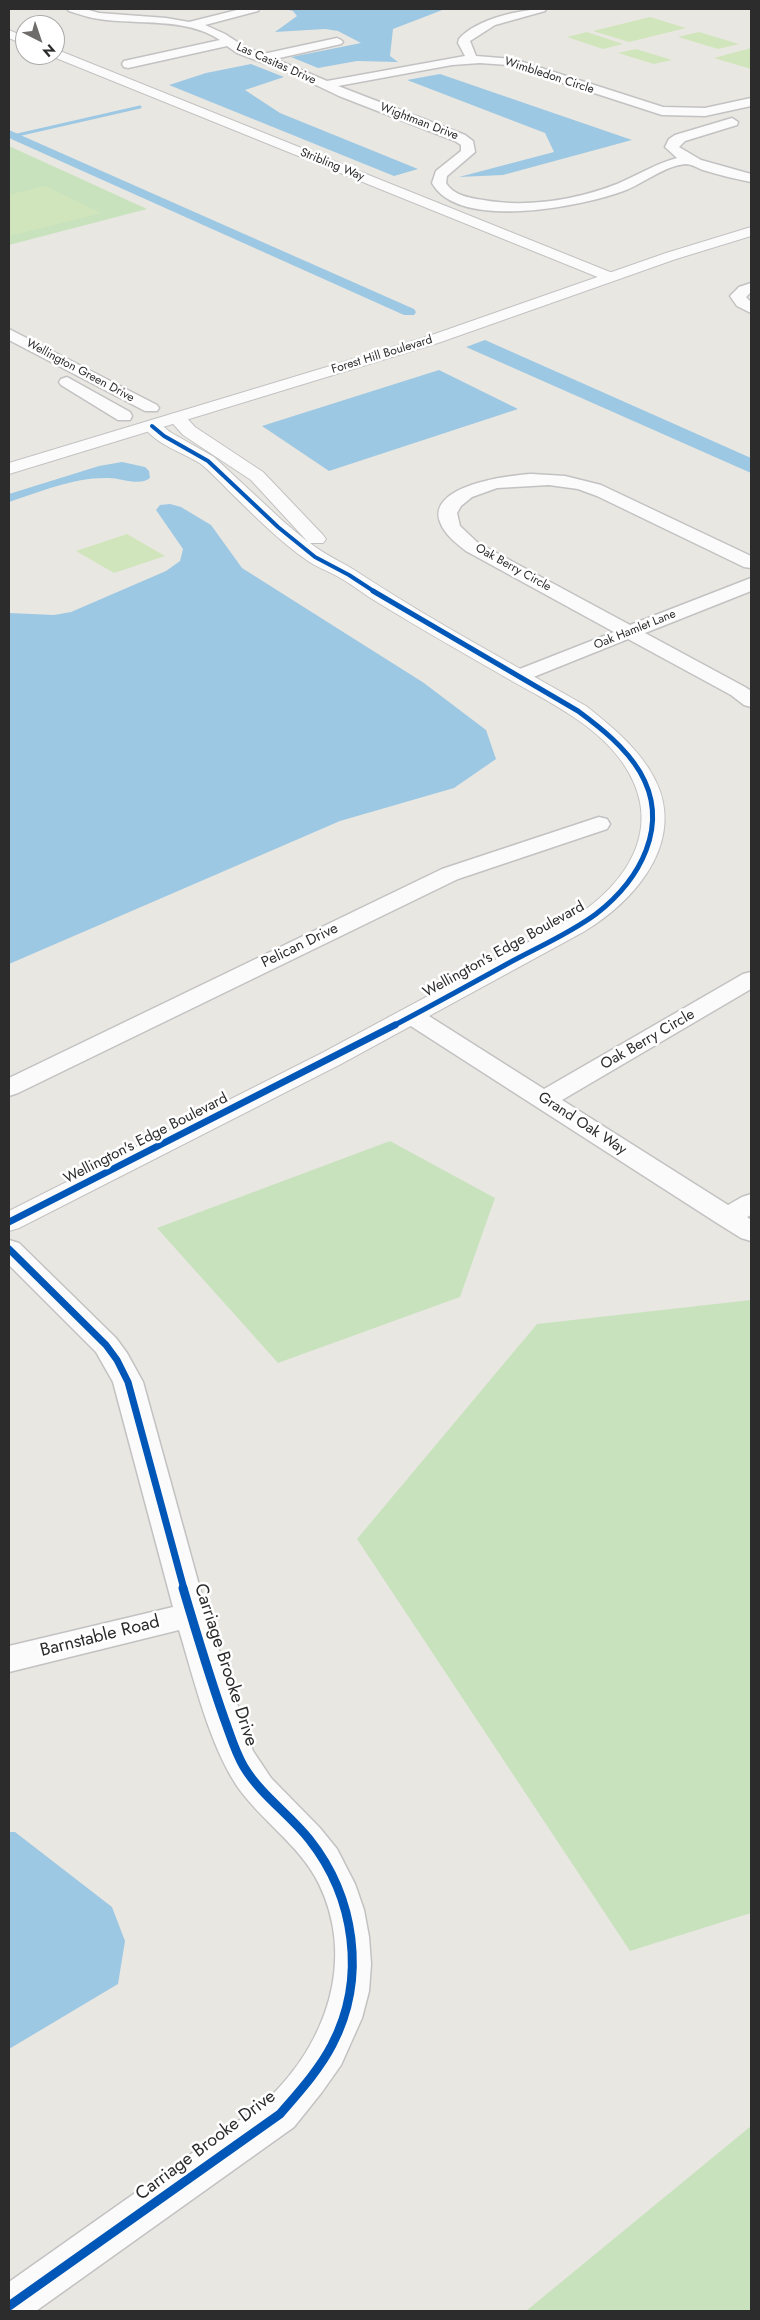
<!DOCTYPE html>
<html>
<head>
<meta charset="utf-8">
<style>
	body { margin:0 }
	#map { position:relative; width:760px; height:2320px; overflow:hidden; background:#e9e7e2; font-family:Jost,sans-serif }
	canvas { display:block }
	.frame { position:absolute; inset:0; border:10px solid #2c2c2c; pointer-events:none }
	.north { position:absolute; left:15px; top:15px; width:50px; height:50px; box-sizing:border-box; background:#fff; border:1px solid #ababab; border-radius:50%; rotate:139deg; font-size:14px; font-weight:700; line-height:20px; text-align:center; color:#2c2c2c }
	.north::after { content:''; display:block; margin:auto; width:18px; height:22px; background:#6e6d6c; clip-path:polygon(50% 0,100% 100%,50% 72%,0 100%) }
</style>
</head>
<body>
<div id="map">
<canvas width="760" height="2320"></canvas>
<div class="frame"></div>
<div class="north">N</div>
</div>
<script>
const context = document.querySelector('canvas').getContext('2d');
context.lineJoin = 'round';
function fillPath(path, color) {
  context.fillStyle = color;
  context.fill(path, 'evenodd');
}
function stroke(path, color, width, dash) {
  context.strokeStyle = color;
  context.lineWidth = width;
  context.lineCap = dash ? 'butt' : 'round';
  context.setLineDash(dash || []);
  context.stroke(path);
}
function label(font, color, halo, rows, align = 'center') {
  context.font = font + ' Jost,sans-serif';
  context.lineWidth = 5;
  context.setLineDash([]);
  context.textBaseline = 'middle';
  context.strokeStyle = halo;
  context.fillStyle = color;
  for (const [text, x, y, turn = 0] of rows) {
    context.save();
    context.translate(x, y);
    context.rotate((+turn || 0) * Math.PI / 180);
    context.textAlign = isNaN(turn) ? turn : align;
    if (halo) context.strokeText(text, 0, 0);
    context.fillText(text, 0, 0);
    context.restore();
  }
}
fillPath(new Path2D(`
	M 9,146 L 147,209 L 9,245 Z
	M 390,1141 L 495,1198 L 460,1297 L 278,1363 L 157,1228 Z
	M 751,1300 L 751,1913 L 630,1951 L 357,1539 L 537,1324 Z
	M 751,2126 L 751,2311 L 526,2311 Z`), '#c9e2be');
fillPath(new Path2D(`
	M 650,17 L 686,28 L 629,42 L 593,31 Z
	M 587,32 L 623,44 L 603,49 L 567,37 Z
	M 699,32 L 739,44 L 718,49 L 678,37 Z
	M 751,48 L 751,69 L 714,58 Z
	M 636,49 L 672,60 L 654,64 L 618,53 Z
	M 45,186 L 101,213 L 9,236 L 9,195 Z
	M 127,534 L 165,556 L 114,573 L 76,551 Z`), '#d1e5bc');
fillPath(new Path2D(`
	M 285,9 L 445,9 L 393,29 L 390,56 L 398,62 L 357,61 L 318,68 L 291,57 L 361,43 L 338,31 L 325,29 L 275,32 L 297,16 L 293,11 Z
	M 251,64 L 284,77 L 245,90 L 280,113 L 418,169 L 394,176 L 169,85 L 206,73 Z
	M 440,74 L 632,140 L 503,175 L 459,177 L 554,152 L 545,133 L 407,80 Z
	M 485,340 L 751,458 L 751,473 L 466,347 Z
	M 439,370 L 518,409 L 329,471 L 262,426 Z
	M 122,462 L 145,467 L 149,471 L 150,478 C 139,487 120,477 106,478 C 72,478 40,492 9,502 L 9,494 L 99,466 Z
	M 170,504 L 181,507 L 211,525 L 242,568 L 424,683 L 486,730 L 496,759 L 454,788 L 340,821 L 9,964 L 9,613 L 54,615 L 71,612 L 166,571 L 180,561 L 183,549 L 156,510 L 160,505 Z
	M 9,1832 L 15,1832 L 112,1907 L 125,1941 L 118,1984 L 9,2049 Z`), '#9dc8e3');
stroke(new Path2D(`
	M 13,136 L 140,107`), '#9dc8e3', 3);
fillPath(new Path2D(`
	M 9,130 L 414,309 L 416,312 L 414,315 L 404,315 L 9,138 Z`), '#9dc8e3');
const minor = new Path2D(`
	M 67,9 L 85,9 L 99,13 L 166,18 L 189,22 L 241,9 L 259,9 L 258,11 L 205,25 L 225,34 L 245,47 L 263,54 L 337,38 L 341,40 L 343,42 L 341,44 L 275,59 L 327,81 L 465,56 L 458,43 L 459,39 C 476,19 521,9 546,9 L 545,11 L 495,25 L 470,41 L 476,56 L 513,59 L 663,107 L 705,108 L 751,98 L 751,106 L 705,116 L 662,115 L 508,65 L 480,63 L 452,65 L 338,86 L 465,135 L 473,141 L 475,152 L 447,176 L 446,183 C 453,195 469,198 483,200 C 527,208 576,200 617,184 C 638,175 655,164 677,158 L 665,147 L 669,139 L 675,135 L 732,118 L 738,122 L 737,125 L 685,141 L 679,147 L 701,160 L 751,174 L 751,182 C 735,179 719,175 703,170 C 698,168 691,164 686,164 C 664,166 646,182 626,190 C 585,206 459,232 432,183 L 436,171 L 461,151 L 461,145 L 455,141 L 339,96 L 293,74 L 237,53 L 227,46 L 128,68 L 124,67 L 122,64 L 124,61 L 220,40 C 186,17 138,25 99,19 C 89,18 79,14 69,11 Z
	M 751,283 L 751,292 L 746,297 L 751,302 L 751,313 L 737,306 L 730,296 L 739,287 Z
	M 9,329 L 157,405 L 159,408 L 157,411 L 145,411 L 9,340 Z
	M 67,377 L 130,412 L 132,416 L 130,420 L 118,420 L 61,385 L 59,382 L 61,379 Z
	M 532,474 L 565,476 L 601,485 L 751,556 L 751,568 L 744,567 L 597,496 L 578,489 L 549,485 L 497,488 L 472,497 L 461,506 L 457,513 L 460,526 L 478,543 L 630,625 L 751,578 L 751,591 L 645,633 L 745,687 L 751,691 L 751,707 L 744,705 L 731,695 L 628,639 L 526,680 L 519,682 L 512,680 L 509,676 L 512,672 L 614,632 L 466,551 C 456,543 445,535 440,522 C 427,485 510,475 532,474 Z
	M 599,817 L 607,819 L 610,824 L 607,829 L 458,879 L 18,1093 L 9,1096 L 9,1078 L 442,869 Z
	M 751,972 L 751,989 L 562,1100 L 728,1205 L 742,1197 L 751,1194 L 751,1215 L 747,1217 L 751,1220 L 751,1241 L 741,1238 L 717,1223 L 403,1021 L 400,1016 L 403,1011 L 412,1009 L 421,1011 L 544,1089 L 743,974 Z
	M 9,1240 L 19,1243 L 116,1338 L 127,1353 L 143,1382 L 207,1614 L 253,1751 L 271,1778 L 320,1828 L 337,1849 L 355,1884 L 364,1910 L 369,1937 L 371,1964 L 369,1991 L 362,2018 L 341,2065 L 322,2092 L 294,2127 L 36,2311 L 9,2311 L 9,2282 C 60,2246 111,2210 162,2174 C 186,2158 209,2141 232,2125 C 244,2117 257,2110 267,2100 C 326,2044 356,1961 319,1884 C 299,1844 261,1821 237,1786 C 209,1744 194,1679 179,1630 L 9,1672 L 9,1646 L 173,1607 L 113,1382 L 96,1352 L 9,1265 Z`);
const tertiary = new Path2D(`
	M 9,30 L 25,37 L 25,45 L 9,38 Z
	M 55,49 L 615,274 L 618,277 L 615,280 L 605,280 L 51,56 L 55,55 Z
	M 177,413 L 183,414 L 195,427 L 263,472 L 323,535 L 326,539 L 323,543 L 310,543 C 326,556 345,563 362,575 C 434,622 511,663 586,706 C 615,729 647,755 660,791 C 680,850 631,903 585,931 L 341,1064 L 19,1228 L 9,1231 L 9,1211 L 322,1053 L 575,917 C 625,884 662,832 629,773 C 604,727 548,702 505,677 C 462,652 419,628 377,602 C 365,595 354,586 342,579 C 331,572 318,568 308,561 C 279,541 254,515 229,491 C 220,482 211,472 201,464 C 183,452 156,445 143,426 L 146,422 L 158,422 L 170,432 L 214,457 L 285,523 L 308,542 L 251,480 L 183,435 L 168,418 L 171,414 Z`);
const secondary = new Path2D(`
	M 751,227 L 751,236 L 676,259 L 438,343 L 9,474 L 9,463 L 426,337 L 666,253 Z`);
stroke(minor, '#c3c2c2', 3);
stroke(tertiary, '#c3c2c2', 2);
stroke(secondary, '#c3c2c2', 2);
fillPath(minor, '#fcfbfb');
fillPath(tertiary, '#fcfbfb');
fillPath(secondary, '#fcfbfb');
stroke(new Path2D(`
	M 152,426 L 164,436 L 208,461 L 278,527 L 315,557 L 349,575 L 375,592`), '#0057b8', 4);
stroke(new Path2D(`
	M 373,591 L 578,711 C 601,728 625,747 640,772 C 671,825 640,880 596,914 C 569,934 536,948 507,964 C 469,985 431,1006 393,1026`), '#0057b8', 5);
stroke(new Path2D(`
	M 9,1222 L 395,1025
	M 9,1249 L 106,1345 L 117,1360 L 128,1382 L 184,1589`), '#0057b8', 7);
stroke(new Path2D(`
	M 9,2306 L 280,2114 C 299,2092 319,2070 332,2045 C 367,1978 355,1897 309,1839 C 289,1814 261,1795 244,1767 C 235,1752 230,1734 224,1718 C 209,1675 196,1632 183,1588`), '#0057b8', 9);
label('12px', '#2c2c2c', '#fff', [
	["Las Casitas Drive",276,64,24],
	["Wimbledon Circle",549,76,18],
	["Wightman Drive",419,122,21],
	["Stribling Way",332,165,22],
	["Forest Hill Boulevard",382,355,-17],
	["Wellington Green Drive",80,371,28],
	["Oak Berry Circle",513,568,29],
	["Oak Hamlet Lane",635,630,-22]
]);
label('15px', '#2c2c2c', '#fff', [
	["Pelican Drive",300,946,-26],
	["Wellington's Edge Boulevard",504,950,-29],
	["Oak Berry Circle",648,1040,-30],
	["Grand Oak Way",582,1124,33],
	["Wellington's Edge Boulevard",146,1139,-27]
]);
label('18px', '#2c2c2c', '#fff', [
	["Barnstable Road",100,1637,-14],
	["Carriage Brooke Drive",225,1665,72],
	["Carriage Brooke Drive",206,2146,-37]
]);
</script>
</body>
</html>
